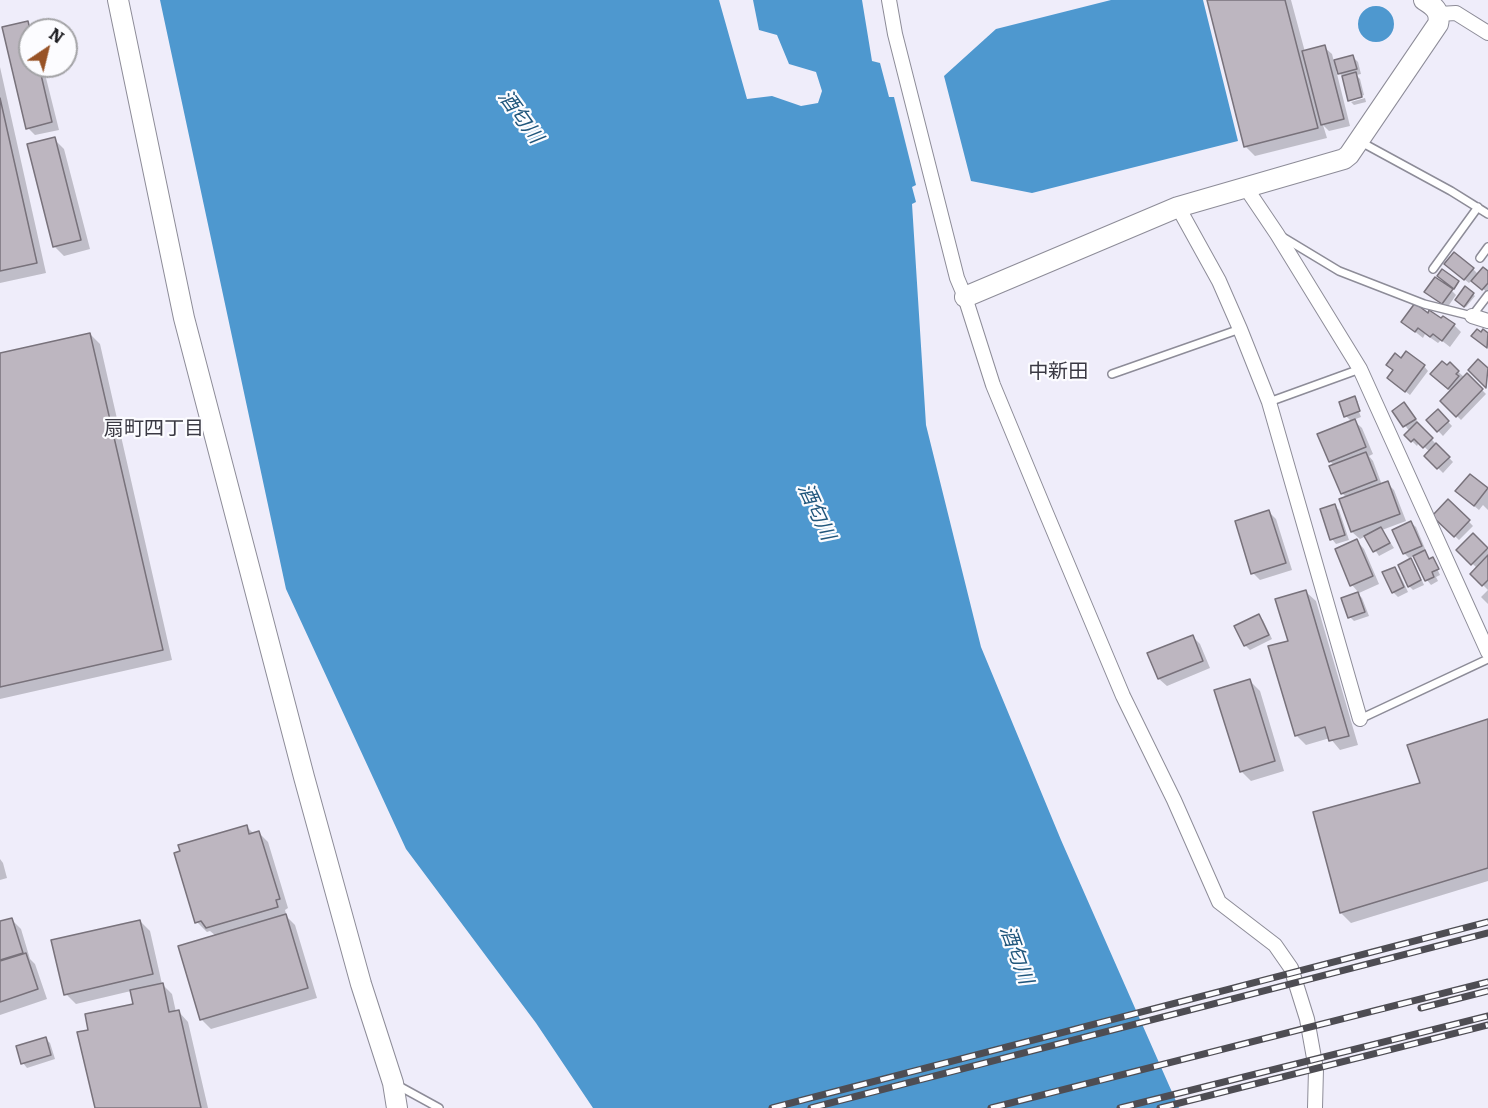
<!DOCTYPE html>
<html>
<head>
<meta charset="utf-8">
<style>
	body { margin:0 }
	#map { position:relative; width:1488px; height:1108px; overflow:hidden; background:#efedfa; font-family:Literata,serif }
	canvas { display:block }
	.north { position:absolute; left:18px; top:18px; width:60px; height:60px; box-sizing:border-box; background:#fcfcff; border:2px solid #a3a3a6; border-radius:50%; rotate:35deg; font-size:16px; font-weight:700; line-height:24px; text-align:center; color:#1d1d21 }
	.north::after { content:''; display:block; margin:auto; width:21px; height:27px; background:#985327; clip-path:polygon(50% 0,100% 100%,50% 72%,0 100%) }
</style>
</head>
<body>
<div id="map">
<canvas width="1488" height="1108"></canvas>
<div class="north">N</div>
</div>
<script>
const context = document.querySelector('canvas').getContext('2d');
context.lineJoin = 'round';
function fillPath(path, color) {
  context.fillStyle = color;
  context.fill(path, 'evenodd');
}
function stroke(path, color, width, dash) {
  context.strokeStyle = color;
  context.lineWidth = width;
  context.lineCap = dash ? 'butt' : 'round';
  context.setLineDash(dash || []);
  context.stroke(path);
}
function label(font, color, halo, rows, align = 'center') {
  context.font = font + ' Literata,"Noto Sans JP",serif';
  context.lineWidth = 4.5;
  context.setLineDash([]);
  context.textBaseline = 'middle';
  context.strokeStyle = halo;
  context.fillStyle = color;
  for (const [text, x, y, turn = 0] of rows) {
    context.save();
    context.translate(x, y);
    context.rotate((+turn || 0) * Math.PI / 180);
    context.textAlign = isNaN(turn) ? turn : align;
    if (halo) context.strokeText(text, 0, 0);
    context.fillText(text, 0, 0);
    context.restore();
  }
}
fillPath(new Path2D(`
	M 160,0 L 719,0 L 747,99 L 772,96 L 801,106 L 818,103 L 822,91 L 816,72 L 789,64 L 777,35 L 759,30 L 753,0 L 862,0 L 872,61 L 880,63 L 889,97 L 894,97 L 916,185 L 912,187 L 916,202 L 912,204 L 926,425 L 981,647 L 1061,840 L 1179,1108 L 593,1108 L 536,1023 L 406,849 L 286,589 Z
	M 1111,0 L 1203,0 L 1238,141 L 1032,193 L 971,181 L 944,76 L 996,29 Z
	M1358 24a18 18 0 1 1 36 0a18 18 0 1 1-36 0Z`), '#4e98cf');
fillPath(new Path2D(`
	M 1208,0 L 1291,0 L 1305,52 L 1324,47 L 1332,54 L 1334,62 L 1353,57 L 1358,62 L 1361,74 L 1356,75 L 1360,79 L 1364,95 L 1350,99 L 1350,101 L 1344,78 L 1336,70 L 1350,126 L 1329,131 L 1323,125 L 1327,138 L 1255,156 L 1245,146 Z
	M 27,23 L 35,30 L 30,30 L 30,66 L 43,66 L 59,130 L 35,135 L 28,128 Z
	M 0,67 L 46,273 L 0,283 Z
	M 1365,98 L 1366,102 L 1354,105 L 1351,102 Z
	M 54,139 L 64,149 L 90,249 L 64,256 L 54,246 Z
	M 1451,269 L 1473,269 L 1478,274 L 1488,273 L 1488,293 L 1472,280 L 1469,283 Z
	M 1465,288 L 1475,296 L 1466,307 L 1459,302 Z
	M 1452,291 L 1456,295 L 1447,308 L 1431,296 Z
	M 1428,315 L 1454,325 L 1461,332 L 1450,347 L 1441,340 L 1438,343 L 1425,334 L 1423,338 L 1403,322 Z
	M 90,334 L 100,344 L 172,660 L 0,699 L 0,355 Z
	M 1450,364 L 1465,378 L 1467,375 L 1486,394 L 1461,420 L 1442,401 L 1451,392 L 1436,379 Z
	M 1424,366 L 1428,371 L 1410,395 L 1389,378 Z
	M 1355,398 L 1358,402 L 1355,402 L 1361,417 L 1353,420 L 1362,428 L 1373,454 L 1369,456 L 1373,461 L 1382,485 L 1387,483 L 1394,490 L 1406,521 L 1382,530 L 1394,548 L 1379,556 L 1366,536 L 1360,539 L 1352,532 L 1341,500 L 1347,498 L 1342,493 L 1334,466 L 1330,461 L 1352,422 L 1346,416 Z
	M 1409,409 L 1419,424 L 1418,425 L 1453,462 L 1443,473 L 1426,456 L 1430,452 L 1419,442 L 1417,446 L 1406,435 L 1410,432 L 1394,411 Z
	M 1438,411 L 1452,426 L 1443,436 L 1428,420 Z
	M 1470,476 L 1488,490 L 1488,510 L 1483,505 L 1479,510 L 1462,496 Z
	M 1449,501 L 1473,526 L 1459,540 L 1434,516 Z
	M 1334,506 L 1339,510 L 1349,540 L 1336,544 L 1332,539 Z
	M 1269,512 L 1276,519 L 1292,570 L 1260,580 L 1253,573 Z
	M 1411,523 L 1416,527 L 1426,551 L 1424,552 L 1430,560 L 1432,559 L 1436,562 L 1434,562 L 1440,575 L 1436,577 L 1438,581 L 1431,585 L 1427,580 L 1414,556 L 1409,558 L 1404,553 Z
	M 1473,535 L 1488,550 L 1488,590 L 1472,574 L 1477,568 L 1458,550 Z
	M 1357,541 L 1364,549 L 1379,584 L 1359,593 L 1352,585 L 1337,550 Z
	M 1411,560 L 1415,565 L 1424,585 L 1413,590 L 1409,586 Z
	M 1394,568 L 1399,573 L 1408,592 L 1398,597 L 1393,592 Z
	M 1488,590 L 1488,604 L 1481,597 Z
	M 1306,592 L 1316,601 L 1358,745 L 1340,750 L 1330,738 L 1306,745 L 1296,735 L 1289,642 Z
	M 1357,593 L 1362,598 L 1369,616 L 1354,621 L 1350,617 Z
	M 1258,616 L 1263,620 L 1272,639 L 1250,650 L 1245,645 L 1236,627 Z
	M 1192,636 L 1200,644 L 1210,668 L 1167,686 L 1159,679 L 1149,654 Z
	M 1250,681 L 1260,691 L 1284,771 L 1251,781 L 1241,771 Z
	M 1488,720 L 1488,881 L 1351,923 L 1341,913 L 1315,813 L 1422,784 Z
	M 246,826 L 254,834 L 259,833 L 268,842 L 288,908 L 285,910 L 287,917 L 295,925 L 317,998 L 211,1029 L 201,1019 L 216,936 L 210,931 L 207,932 L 197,922 Z
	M 0,859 L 3,863 L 7,878 L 0,880 Z
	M 11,919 L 21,929 L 30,959 L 35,964 L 47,999 L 0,1015 L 0,923 Z
	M 140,921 L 150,931 L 162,984 L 172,994 L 176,1012 L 179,1012 L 188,1022 L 208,1108 L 96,1108 L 90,1031 L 135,1005 L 131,991 L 76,1004 L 66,994 Z
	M 45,1038 L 50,1043 L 55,1059 L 27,1068 L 23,1063 Z`), '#0003');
const building = new Path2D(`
	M 1207,0 L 1285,0 L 1318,128 L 1244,147 Z
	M 28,21 L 30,30 L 30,66 L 39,66 L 52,122 L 26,129 L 2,27 Z
	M 1325,45 L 1344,119 L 1321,125 L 1302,51 Z
	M 1353,55 L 1357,69 L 1338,74 L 1334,60 Z
	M 1356,72 L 1362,97 L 1348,101 L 1342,76 Z
	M 0,98 L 37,263 L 0,271 Z
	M 55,137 L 81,240 L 53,247 L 27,144 Z
	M 1454,252 L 1474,268 L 1464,280 L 1444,264 Z
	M 1483,267 L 1488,271 L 1488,283 L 1482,290 L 1471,281 Z
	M 1442,269 L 1459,281 L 1454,289 L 1437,276 Z
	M 1435,277 L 1453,289 L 1442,304 L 1424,292 Z
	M 1465,286 L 1474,293 L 1464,307 L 1455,300 Z
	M 1415,303 L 1428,313 L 1429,310 L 1441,318 L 1443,316 L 1455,324 L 1442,341 L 1433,334 L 1430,337 L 1418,328 L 1415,332 L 1401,322 Z
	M 1477,329 L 1481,332 L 1483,329 L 1488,333 L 1487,348 L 1471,336 Z
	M 90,333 L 163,650 L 0,687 L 0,353 Z
	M 1406,351 L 1425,365 L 1405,392 L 1387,378 L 1393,370 L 1386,365 L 1395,353 L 1401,358 Z
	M 1478,359 L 1488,368 L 1486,388 L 1468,370 Z
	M 1442,361 L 1447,365 L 1450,362 L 1459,371 L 1456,374 L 1459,376 L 1448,389 L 1430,374 Z
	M 1467,373 L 1483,389 L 1456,417 L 1440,401 Z
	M 1355,396 L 1360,411 L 1344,417 L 1339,402 Z
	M 1404,402 L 1416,419 L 1403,427 L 1392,411 Z
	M 1438,409 L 1449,421 L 1437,432 L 1426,420 Z
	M 1355,419 L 1366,447 L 1329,462 L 1317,434 Z
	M 1417,422 L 1433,438 L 1423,448 L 1414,439 L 1411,442 L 1404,435 Z
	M 1436,443 L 1450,457 L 1437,469 L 1424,456 Z
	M 1366,452 L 1377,480 L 1341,494 L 1329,466 Z
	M 1470,474 L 1488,488 L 1474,506 L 1455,491 Z
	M 1388,481 L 1400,514 L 1351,532 L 1339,499 Z
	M 1448,499 L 1470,520 L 1454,537 L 1432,516 Z
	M 1335,504 L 1345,535 L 1330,540 L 1320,509 Z
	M 1269,510 L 1286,563 L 1251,574 L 1235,521 Z
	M 1411,521 L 1422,546 L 1403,554 L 1392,530 Z
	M 1381,527 L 1390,543 L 1373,552 L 1364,536 Z
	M 1473,533 L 1488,548 L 1471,565 L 1456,550 Z
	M 1357,539 L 1373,576 L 1350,586 L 1335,549 Z
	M 1425,550 L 1429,559 L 1433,557 L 1439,569 L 1432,572 L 1434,577 L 1425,581 L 1413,556 Z
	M 1488,555 L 1488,580 L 1482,586 L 1470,574 Z
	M 1411,558 L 1421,580 L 1408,587 L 1398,565 Z
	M 1395,567 L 1404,587 L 1392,593 L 1382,572 Z
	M 1306,590 L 1349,736 L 1329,741 L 1325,727 L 1295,736 L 1268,646 L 1288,641 L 1275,599 Z
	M 1358,592 L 1365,612 L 1348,618 L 1341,598 Z
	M 1259,614 L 1269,635 L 1244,646 L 1234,626 Z
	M 1193,635 L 1203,661 L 1158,679 L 1147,653 Z
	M 1250,679 L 1275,761 L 1240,772 L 1214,690 Z
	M 1488,719 L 1488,868 L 1340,913 L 1313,812 L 1420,783 L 1407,745 Z
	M 247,825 L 249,834 L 259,831 L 280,899 L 276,900 L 278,907 L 206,928 L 201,921 L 195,923 L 174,853 L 180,851 L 178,845 Z
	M 286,914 L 308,988 L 200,1020 L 178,946 Z
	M 12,918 L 23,953 L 0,960 L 0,921 Z
	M 140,920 L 153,974 L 64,995 L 51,940 Z
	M 26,953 L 38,989 L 0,1002 L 0,961 Z
	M 163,983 L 169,1012 L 179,1010 L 201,1108 L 95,1108 L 77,1032 L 88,1030 L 85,1014 L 133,1004 L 130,990 Z
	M 46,1037 L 51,1055 L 21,1064 L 16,1046 Z`);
fillPath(building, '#bdb6c0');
stroke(building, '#78727b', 1.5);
const lane = new Path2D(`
	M 1361,142 L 1451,191 L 1488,214
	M 1281,236 L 1339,271 L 1424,304 L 1472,316 L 1488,295
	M 1480,258 L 1488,247
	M 1433,269 L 1478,207
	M 1112,374 L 1240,329
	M 1269,402 L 1360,369
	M 1360,719 L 1488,659
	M 397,1085 L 439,1108`);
const street = new Path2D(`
	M 889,0 L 895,34 L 957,278 L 965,297 L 993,385 L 1044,508 L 1123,696 L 1174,800 L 1219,902 L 1275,945 L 1291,968 L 1307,1019 L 1316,1069 L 1315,1108
	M 1439,14 L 1456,13 L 1488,33
	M 1246,188 L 1277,234 L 1360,369 L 1488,652
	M 1178,207 L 1219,281 L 1240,329 L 1269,402 L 1360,719
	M 1472,316 L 1488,321`);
const secondary = new Path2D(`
	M 118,0 L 184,318 L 304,777 L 361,984 L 393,1083 L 397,1108
	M 965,297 L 1178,207 L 1344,159 L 1349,155 L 1438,24 C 1441,12 1434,6 1424,0`);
stroke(lane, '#8d8c98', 10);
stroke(street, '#8d8c98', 16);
stroke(secondary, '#8d8c98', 22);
stroke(lane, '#fff', 7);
stroke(street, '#fff', 14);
stroke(secondary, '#fff', 20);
const rail = new Path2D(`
	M 1421,1008 L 1488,991
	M 772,1108 L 1488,922
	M 811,1108 L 1488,933
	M 991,1108 L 1488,982
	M 1120,1108 L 1488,1016
	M 1160,1108 L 1488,1025`);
stroke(rail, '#4e4d53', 7);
stroke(rail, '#fcfcff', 4.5, [14]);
label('italic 20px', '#20567c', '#fcfcff', [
	["酒匂川",520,117,54],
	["酒匂川",816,512,65],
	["酒匂川",1016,955,70]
]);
label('20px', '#3a3943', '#fcfcff', [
	["中新田",1058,372],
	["扇町四丁目",154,429]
]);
</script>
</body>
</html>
